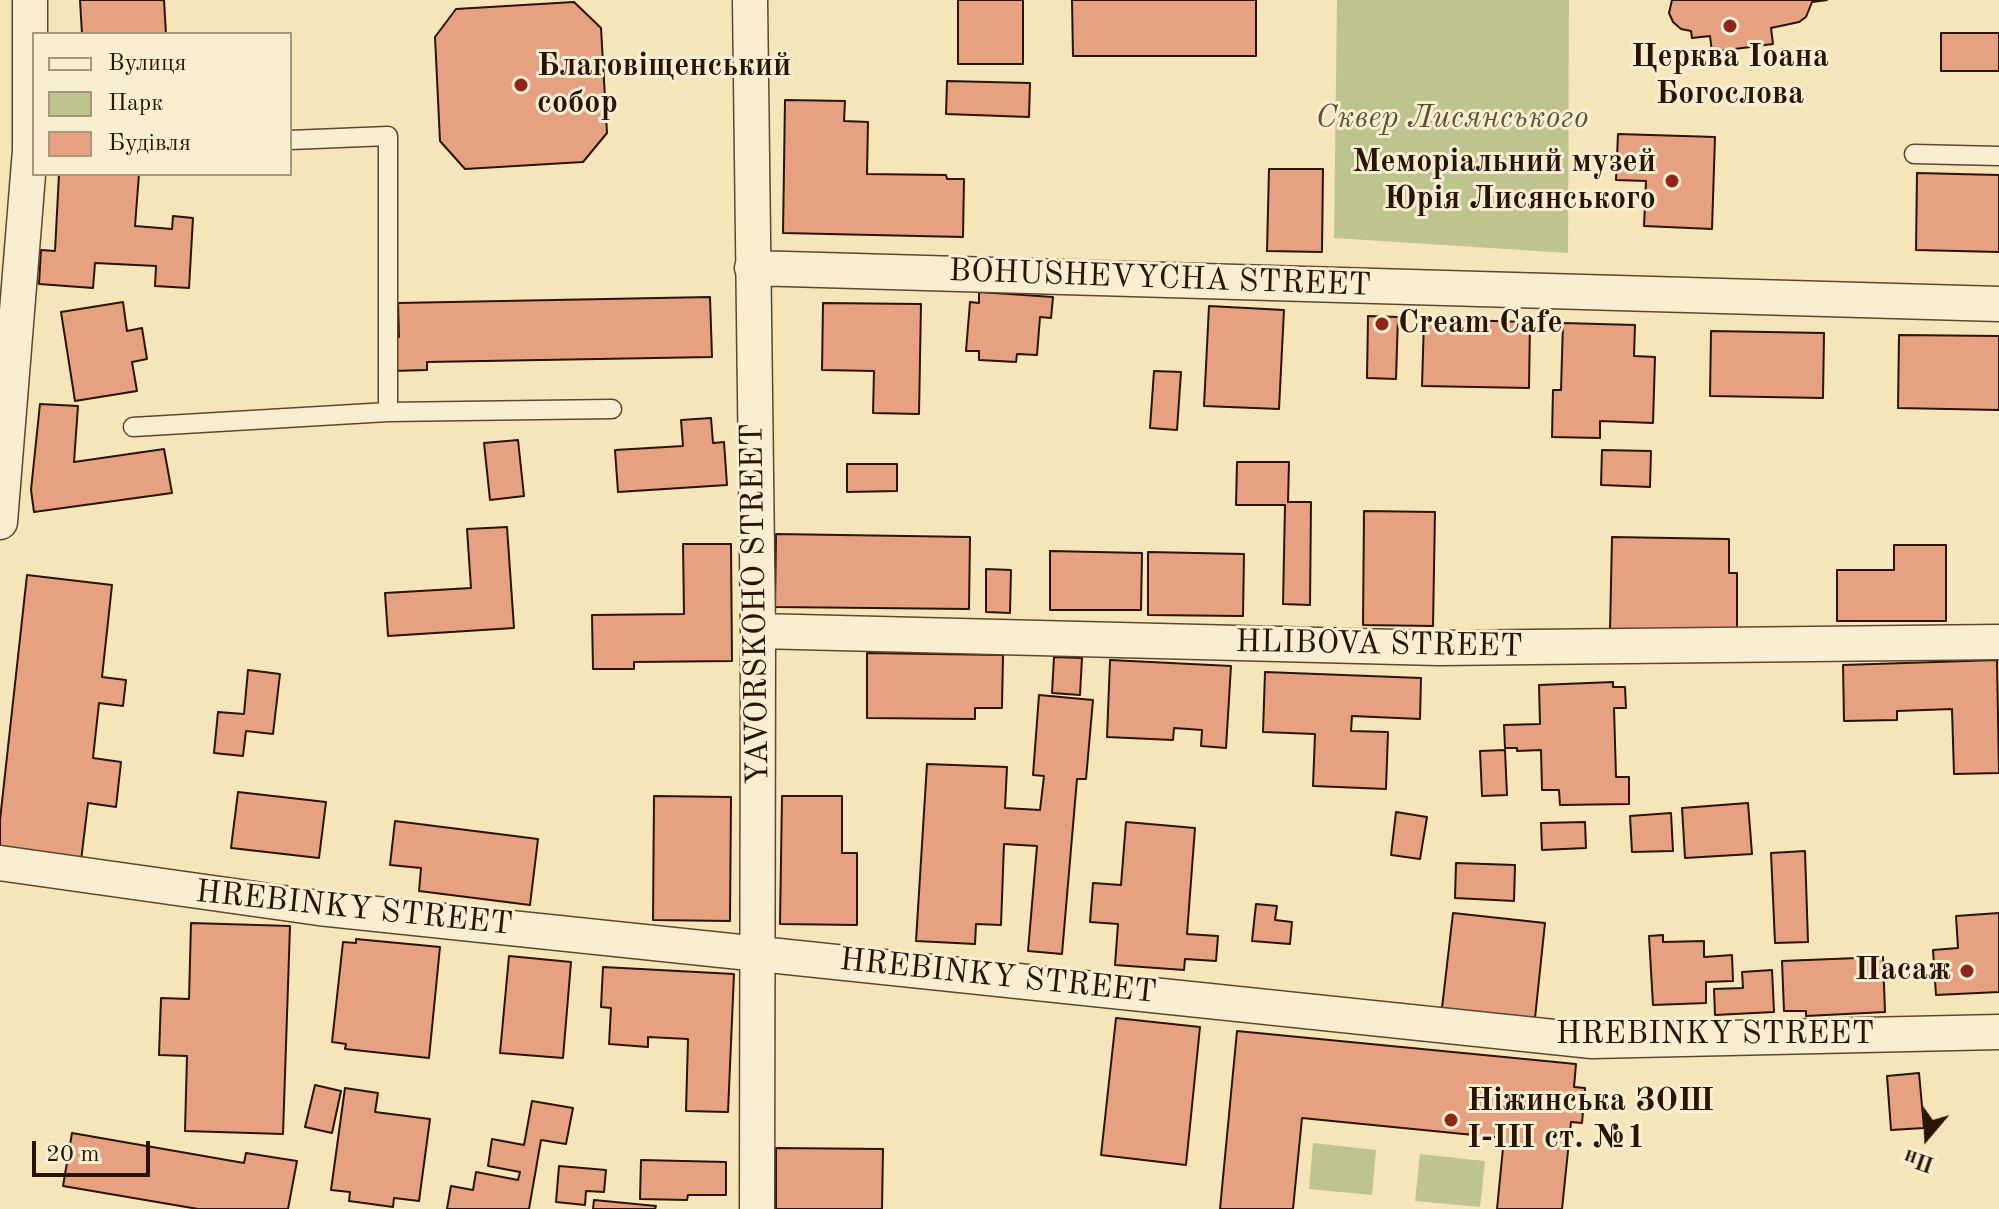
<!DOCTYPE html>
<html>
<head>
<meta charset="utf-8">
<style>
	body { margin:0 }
	#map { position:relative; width:1999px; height:1209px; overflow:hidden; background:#f6e5b9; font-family:"Old Standard TT",serif }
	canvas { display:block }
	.legend { position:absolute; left:32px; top:32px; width:260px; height:144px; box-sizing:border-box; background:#f9eed2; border:2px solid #a6967e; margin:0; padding:10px 14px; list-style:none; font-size:24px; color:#2a1300 }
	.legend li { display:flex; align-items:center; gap:16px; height:40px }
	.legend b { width:40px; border:2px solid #a6967e }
	.north { position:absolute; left:1887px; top:1097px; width:80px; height:80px; -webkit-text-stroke:6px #f9eed2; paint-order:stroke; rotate:199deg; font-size:22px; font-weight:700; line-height:32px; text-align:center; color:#2a1300 }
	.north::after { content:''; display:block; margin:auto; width:28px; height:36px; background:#2a1300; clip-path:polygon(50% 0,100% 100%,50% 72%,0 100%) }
	.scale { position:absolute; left:32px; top:1141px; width:118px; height:36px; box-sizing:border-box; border:4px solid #2a1300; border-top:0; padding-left:10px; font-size:24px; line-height:28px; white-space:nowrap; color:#2a1300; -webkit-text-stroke:6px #f9eed2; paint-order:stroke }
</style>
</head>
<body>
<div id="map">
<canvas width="1999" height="1209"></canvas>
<ul class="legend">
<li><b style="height:10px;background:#f9eed2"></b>Вулиця</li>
<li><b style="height:22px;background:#bec48e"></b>Парк</li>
<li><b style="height:22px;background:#e6a180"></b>Будівля</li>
</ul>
<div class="north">Пн</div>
<div class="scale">20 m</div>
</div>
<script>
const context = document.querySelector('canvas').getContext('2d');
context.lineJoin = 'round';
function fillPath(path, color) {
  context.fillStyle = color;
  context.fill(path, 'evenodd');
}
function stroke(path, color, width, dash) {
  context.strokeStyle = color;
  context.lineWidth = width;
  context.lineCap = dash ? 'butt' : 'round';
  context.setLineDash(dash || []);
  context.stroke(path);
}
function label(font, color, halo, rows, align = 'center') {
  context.font = font + ' "Old Standard TT",serif';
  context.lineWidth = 6;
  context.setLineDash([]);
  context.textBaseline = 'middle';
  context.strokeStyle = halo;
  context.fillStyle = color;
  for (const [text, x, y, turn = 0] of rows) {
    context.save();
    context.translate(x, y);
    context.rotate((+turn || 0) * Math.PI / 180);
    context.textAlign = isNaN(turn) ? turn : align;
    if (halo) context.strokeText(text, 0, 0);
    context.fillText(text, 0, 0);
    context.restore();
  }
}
fillPath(new Path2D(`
	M 1337,0 L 1569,0 L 1568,253 L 1334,238 Z
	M 1313,1143 L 1376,1150 L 1372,1195 L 1309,1189 Z
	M 1420,1154 L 1485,1161 L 1480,1207 L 1415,1201 Z`), '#bec48e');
const building = new Path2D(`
	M 80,0 L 164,0 L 166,34 L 82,34 Z
	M 958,0 L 1023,0 L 1023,64 L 958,64 Z
	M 1072,0 L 1256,0 L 1256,56 L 1073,56 Z
	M 1672,0 L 1827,0 L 1812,2 L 1806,17 L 1799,22 L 1771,28 L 1773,44 L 1712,52 L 1710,36 L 1692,38 L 1691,31 L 1681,29 L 1673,22 L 1669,13 Z
	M 574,2 L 601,28 L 607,133 L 583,162 L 465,169 L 440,141 L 435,37 L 456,9 Z
	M 1941,33 L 1999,33 L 1999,71 L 1941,71 Z
	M 947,81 L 1030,83 L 1029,117 L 946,114 Z
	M 785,100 L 845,101 L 844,121 L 868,122 L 867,174 L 946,175 L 947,179 L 964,179 L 963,237 L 783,233 Z
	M 1618,134 L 1715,137 L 1712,229 L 1644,226 L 1646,181 L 1616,180 Z
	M 1269,169 L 1323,169 L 1322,252 L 1267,251 Z
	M 1917,173 L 1999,175 L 1999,252 L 1916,250 Z
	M 59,174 L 139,174 L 135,226 L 172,229 L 173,216 L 193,218 L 189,288 L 155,286 L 156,266 L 95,263 L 93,288 L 39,284 L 41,250 L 55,251 Z
	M 979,292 L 1053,297 L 1051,318 L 1040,317 L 1037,355 L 1017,354 L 1016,362 L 979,360 L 979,351 L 966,351 L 970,302 L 979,303 Z
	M 710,297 L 712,357 L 427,362 L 427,370 L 392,371 L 391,337 L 399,337 L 398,303 Z
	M 123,302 L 127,331 L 142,328 L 147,359 L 132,362 L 137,391 L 75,401 L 61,312 Z
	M 823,303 L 921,304 L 919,414 L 873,413 L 874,371 L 822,370 Z
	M 1209,306 L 1284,310 L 1279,409 L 1204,406 Z
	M 1368,316 L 1398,317 L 1396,379 L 1367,378 Z
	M 1424,319 L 1530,322 L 1529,388 L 1422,386 Z
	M 1563,323 L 1635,325 L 1634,356 L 1655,357 L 1653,423 L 1600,421 L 1600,438 L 1552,437 L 1553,390 L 1561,390 Z
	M 1711,331 L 1824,333 L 1823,398 L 1710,396 Z
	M 1899,335 L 1999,336 L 1999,410 L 1898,408 Z
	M 1154,371 L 1181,372 L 1177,430 L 1150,428 Z
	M 40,404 L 78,406 L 74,462 L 164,449 L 172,493 L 34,512 L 31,490 Z
	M 711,418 L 713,443 L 724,442 L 727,485 L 618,492 L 615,450 L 683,446 L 681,420 Z
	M 518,440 L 524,496 L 490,500 L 484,443 Z
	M 1602,450 L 1651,451 L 1650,487 L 1601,485 Z
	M 1237,462 L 1289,462 L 1288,502 L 1311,502 L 1310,605 L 1283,604 L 1285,505 L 1236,505 Z
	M 847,464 L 897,464 L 897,491 L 847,492 Z
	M 1364,511 L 1435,512 L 1433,626 L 1363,625 Z
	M 507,527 L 514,628 L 388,636 L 385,593 L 471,588 L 467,529 Z
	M 776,534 L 970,537 L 969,609 L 775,607 Z
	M 1612,537 L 1729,539 L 1729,573 L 1737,573 L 1737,632 L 1610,631 Z
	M 683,544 L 731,544 L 732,661 L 634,662 L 634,669 L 593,669 L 592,615 L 684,614 Z
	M 1894,545 L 1946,545 L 1946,621 L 1837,621 L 1837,570 L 1894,570 Z
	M 1050,551 L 1142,553 L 1141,610 L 1050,610 Z
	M 1148,552 L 1244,554 L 1243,616 L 1148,615 Z
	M 986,569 L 1011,570 L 1010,613 L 986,612 Z
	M 27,575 L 112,585 L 102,677 L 126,680 L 123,706 L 99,703 L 93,758 L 121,762 L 116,807 L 88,803 L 81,861 L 0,851 L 0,820 Z
	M 867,653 L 1003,655 L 1002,708 L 975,708 L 975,719 L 867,718 Z
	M 1054,657 L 1082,658 L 1080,695 L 1052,693 Z
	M 1110,660 L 1231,666 L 1226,748 L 1201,746 L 1202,730 L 1174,728 L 1173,740 L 1107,737 Z
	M 1997,660 L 1999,773 L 1954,774 L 1952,709 L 1897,711 L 1897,720 L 1844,721 L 1843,665 Z
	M 248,670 L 280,674 L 273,734 L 246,731 L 243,756 L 214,753 L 218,712 L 244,714 Z
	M 1265,672 L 1421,678 L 1420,719 L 1352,716 L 1351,731 L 1388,732 L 1386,789 L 1313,786 L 1315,734 L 1263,732 Z
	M 1613,682 L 1613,687 L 1625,687 L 1626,708 L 1614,708 L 1616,777 L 1629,777 L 1629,804 L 1560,805 L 1559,790 L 1542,790 L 1541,750 L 1517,751 L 1517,748 L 1505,748 L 1504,725 L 1540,724 L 1539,685 Z
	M 1039,695 L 1093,700 L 1086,779 L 1077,779 L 1062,954 L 1028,951 L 1037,846 L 1004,844 L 1001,925 L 976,924 L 975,944 L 916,941 L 927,764 L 1007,767 L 1005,808 L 1040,810 L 1044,776 L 1033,775 Z
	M 1505,750 L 1507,795 L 1482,796 L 1480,751 Z
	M 238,792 L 326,802 L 319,858 L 231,848 Z
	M 654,796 L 731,797 L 730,921 L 653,920 Z
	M 782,796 L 842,796 L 842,853 L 857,853 L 857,925 L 780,924 Z
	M 1748,803 L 1752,854 L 1685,858 L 1682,808 Z
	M 1396,812 L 1427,817 L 1420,859 L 1391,855 Z
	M 1671,813 L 1673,851 L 1632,852 L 1630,816 Z
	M 395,821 L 538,839 L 530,905 L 419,891 L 421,868 L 390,865 Z
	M 1126,822 L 1195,828 L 1187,934 L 1218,936 L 1216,961 L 1185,959 L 1184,970 L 1115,965 L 1118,924 L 1090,922 L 1093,883 L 1121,885 Z
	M 1585,822 L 1586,848 L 1542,850 L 1541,823 Z
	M 1805,851 L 1808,942 L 1775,943 L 1771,853 Z
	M 1456,863 L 1515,865 L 1514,901 L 1455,898 Z
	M 1256,904 L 1277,906 L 1275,920 L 1292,922 L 1290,944 L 1252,941 Z
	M 1453,913 L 1545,923 L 1535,1018 L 1442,1008 Z
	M 1999,913 L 1999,992 L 1936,995 L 1933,950 L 1958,948 L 1956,916 Z
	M 191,923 L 290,926 L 283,1134 L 185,1131 L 187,1056 L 159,1055 L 161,998 L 189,999 Z
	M 1663,935 L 1663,942 L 1704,941 L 1704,957 L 1732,955 L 1733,981 L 1706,982 L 1706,1003 L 1653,1005 L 1649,936 Z
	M 356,939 L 440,947 L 429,1058 L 345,1049 L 346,1044 L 332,1042 L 343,942 L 356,943 Z
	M 509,956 L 571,962 L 563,1058 L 500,1053 Z
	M 1883,957 L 1885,1012 L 1806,1016 L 1806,1011 L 1784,1011 L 1782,961 Z
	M 603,967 L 734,974 L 728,1112 L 686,1111 L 688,1039 L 648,1037 L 648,1047 L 609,1044 L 611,1008 L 601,1007 Z
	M 1772,970 L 1774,1012 L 1715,1015 L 1714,989 L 1743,988 L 1742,972 Z
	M 1116,1018 L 1200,1027 L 1186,1165 L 1101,1155 Z
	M 1237,1031 L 1576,1064 L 1574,1087 L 1585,1088 L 1582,1123 L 1571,1122 L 1562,1209 L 1497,1209 L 1504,1138 L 1302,1118 L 1293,1209 L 1220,1209 Z
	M 1919,1073 L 1924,1128 L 1891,1130 L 1887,1076 Z
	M 315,1085 L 341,1091 L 332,1133 L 305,1127 Z
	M 345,1088 L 378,1093 L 375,1112 L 430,1119 L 419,1201 L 394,1198 L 393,1207 L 349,1201 L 350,1192 L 331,1190 Z
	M 532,1101 L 573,1108 L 566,1144 L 541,1140 L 529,1209 L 447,1209 L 451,1186 L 473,1190 L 476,1172 L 518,1180 L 520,1172 L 488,1166 L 492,1139 L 524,1145 Z
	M 72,1133 L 244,1163 L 246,1153 L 297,1161 L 288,1209 L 198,1209 L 63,1186 Z
	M 776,1148 L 883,1149 L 882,1209 L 776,1209 Z
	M 641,1160 L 726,1162 L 726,1195 L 688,1195 L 687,1200 L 640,1199 Z
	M 559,1166 L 606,1170 L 604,1192 L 586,1191 L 585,1205 L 556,1202 Z
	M 594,1200 L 656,1206 L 655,1209 L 593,1209 Z`);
fillPath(building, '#e6a180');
stroke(building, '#2a1300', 2);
const lane = new Path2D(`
	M 290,140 L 388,136 L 388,412 L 612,409
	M 1914,154 L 1999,156
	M 133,427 L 388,412`);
const street = new Path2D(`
	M 750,0 L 758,631 L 757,1209
	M 752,268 L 1999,304
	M 0,522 L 30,150 L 30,0
	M 758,631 L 1439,648 L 1999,642
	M 0,863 L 319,908 L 1592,1041 L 1999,1032`);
stroke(lane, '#5d482e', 21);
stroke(street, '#5d482e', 37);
stroke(lane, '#f9eed2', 18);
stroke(street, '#f9eed2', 34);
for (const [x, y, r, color] of [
	[1730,26,8,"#8f2418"],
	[521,85,8,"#8f2418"],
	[1672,181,8,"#8f2418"],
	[1382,324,8,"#8f2418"],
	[1967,971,8,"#8f2418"],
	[1451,1120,8,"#8f2418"]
]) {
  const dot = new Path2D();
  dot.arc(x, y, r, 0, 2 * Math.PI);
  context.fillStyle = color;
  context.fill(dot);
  stroke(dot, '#f9eed2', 3);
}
label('bold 32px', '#2a1300', '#f9eed2', [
	["Церква Іоана",1730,58,"center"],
	["Богослова",1730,95,"center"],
	["Благовіщенський",537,67],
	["собор",537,104],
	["Меморіальний музей",1656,163,"right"],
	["Юрія Лисянського",1656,200,"right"],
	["Cream Cafe",1398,324],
	["Пасаж",1951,971,"right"],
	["Ніжинська ЗОШ",1467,1102],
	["І-ІІІ ст. №1",1467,1139]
], 'left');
label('italic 32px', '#5e5132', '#f9eed2', [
	["Сквер Лисянського",1452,119]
]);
label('32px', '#2a1300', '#f9eed2', [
	["BOHUSHEVYCHA STREET",1160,279,2],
	["YAVORSKOHO STREET",756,604,-91],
	["HLIBOVA STREET",1379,645,1],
	["HREBINKY STREET",354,909,6],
	["HREBINKY STREET",998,977,6],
	["HREBINKY STREET",1715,1035]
]);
</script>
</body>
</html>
